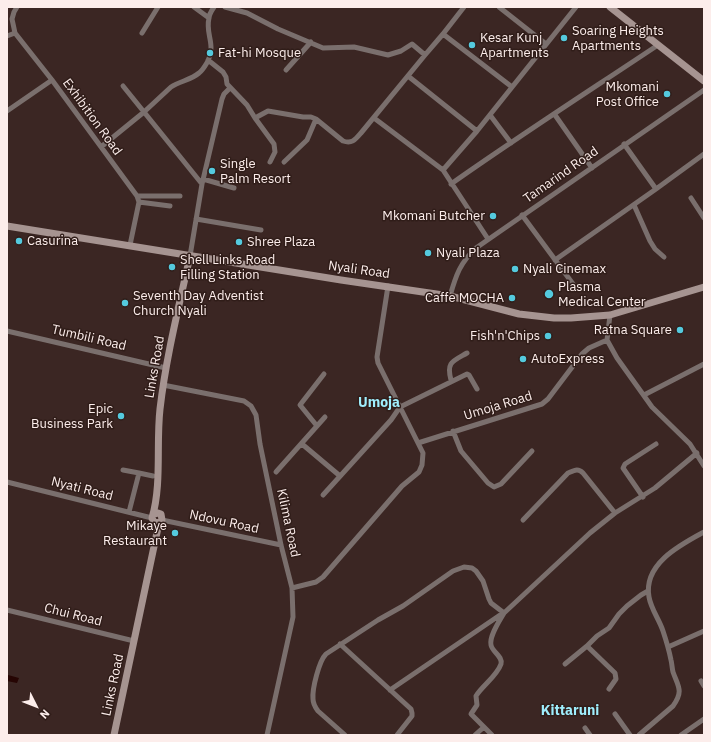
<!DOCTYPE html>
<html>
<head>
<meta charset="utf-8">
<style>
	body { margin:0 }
	#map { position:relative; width:711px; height:742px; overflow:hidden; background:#3b2623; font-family:"IBM Plex Sans",sans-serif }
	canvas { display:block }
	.frame { position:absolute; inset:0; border:8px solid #fcedeb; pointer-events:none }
	.north { position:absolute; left:16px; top:686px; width:40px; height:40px; -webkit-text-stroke:3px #301d19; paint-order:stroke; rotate:132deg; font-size:11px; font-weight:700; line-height:16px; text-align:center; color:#fcedeb }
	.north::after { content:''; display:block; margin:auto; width:14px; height:18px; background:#fcedeb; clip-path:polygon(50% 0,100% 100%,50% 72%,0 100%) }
</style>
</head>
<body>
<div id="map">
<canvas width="711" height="742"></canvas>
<div class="frame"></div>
<div class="north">N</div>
</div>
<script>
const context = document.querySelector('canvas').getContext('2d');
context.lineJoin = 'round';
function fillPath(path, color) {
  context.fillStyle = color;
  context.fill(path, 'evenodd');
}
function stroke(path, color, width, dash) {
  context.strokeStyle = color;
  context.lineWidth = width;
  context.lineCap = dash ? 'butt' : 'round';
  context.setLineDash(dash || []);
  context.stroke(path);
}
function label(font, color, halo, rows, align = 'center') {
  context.font = font + ' "IBM Plex Sans",sans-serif';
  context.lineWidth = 3;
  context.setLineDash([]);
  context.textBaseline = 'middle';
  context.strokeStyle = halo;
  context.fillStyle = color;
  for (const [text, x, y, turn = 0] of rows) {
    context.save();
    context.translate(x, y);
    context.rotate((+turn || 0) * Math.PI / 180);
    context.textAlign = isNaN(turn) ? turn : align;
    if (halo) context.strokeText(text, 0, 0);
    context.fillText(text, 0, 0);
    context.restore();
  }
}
fillPath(new Path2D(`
	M 8,675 L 19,678 L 17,683 L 7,681 Z`), '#260503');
stroke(new Path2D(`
	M 17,7 L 14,12 L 12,19 L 15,33 L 52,80 L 137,196 L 139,202 L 130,245
	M 194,7 L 209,18
	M 225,7 L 247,13 L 278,29 L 323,48 L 354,47 L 388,55 L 401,51 L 412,44 L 425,55
	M 499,7 L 546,44
	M 142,33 L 158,7
	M 443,34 L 512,87
	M 7,36 L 15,33
	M 208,60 L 223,72 L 226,77 L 227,84 L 247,105 L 255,118 L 268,111 L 303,117 L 311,117 L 316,119 L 343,141 C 352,144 355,140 361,133 L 425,55 L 443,34 L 464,7
	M 286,70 L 311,42
	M 408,76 L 477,131
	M 123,86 L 144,112 L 171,87 C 180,81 191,80 199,73 C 203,70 205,66 208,61 C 216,43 205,34 209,18 C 209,15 212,10 214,7
	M 7,111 L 52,80
	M 490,115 L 511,143
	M 555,115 L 592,168
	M 255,118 L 274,144 L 275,152 L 270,162
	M 374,118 L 443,170 L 488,239
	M 624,144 L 656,189
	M 101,147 L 144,112 L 202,184 L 190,256
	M 284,162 L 307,140 L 316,119
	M 443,170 L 477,131 L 576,7
	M 203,179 L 234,188
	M 202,184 L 222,99 L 224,94 L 230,88
	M 451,184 C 519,136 589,91 658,45
	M 137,196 L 180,196
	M 691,198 L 704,218
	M 139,202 L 170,206
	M 634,205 L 650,241 L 655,249 L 664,257
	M 522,215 L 573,284
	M 196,219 L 261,230
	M 555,260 L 656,189 L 704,154
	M 388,286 L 377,357 L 378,363 L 418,443 L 542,404 L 548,399 L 582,354 L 589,348 L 607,340
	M 450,296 C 456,275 460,263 476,248 L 704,90
	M 610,315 L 607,340 L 617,358 L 652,407 L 690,444 L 704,466
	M 7,331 L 166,368
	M 451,380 C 446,362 453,361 467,353
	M 163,385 L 244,401 L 251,406 L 256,415 L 260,444 L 281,545 L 292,588 L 293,617 L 267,735
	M 644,395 L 704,364
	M 317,426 L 300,405 L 324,374
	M 453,431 L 461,451 L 488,483 L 494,487 L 501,484 L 532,451
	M 302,444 L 340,476
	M 123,470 L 139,473
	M 276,472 L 325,417
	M 7,482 L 152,518
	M 323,495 L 391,420 L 400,407 L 467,374 L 469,375 L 477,389
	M 643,497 L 623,468 L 625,464 L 656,444
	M 129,512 L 139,473 L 153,476
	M 162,520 L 281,545
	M 523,520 L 568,473 C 575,470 578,468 583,473 L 615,513
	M 292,588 L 316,582 L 323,577 L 389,501 L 402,486 L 419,472 L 422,465 L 423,453 L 418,443
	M 7,610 L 134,641
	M 340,644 L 411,709 L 412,713 L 412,716 L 397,735
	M 587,646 L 597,636 L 609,628 L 619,614 L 627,606 L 641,595 L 648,591
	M 668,647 L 704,631
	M 565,664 L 587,646 L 615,673 L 616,679 L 609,689
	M 701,681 L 704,686
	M 390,690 L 503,613
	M 615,714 L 630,735
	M 585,728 L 590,735
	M 345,735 L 318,711 C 315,707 313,704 313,699 C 312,689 319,661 326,654 L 378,620 L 403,606 L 453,571 L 464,567 L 472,568 L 476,571 L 483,581 L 489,599 L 491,603 L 504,613 L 590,533 L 615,513 L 655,488 L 697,453
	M 475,735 L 484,727
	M 492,735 L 471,714 L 477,705 L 476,696 C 482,686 497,676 501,664 C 503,656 492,652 491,645 C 489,636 500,620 504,613
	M 639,735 L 673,706 C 684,691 678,686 673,672 C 672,668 672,664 671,660 C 669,650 666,640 663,631 C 659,619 651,609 649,597 C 643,564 680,545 704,532
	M 681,735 L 704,719`), '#7a6f6d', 5);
stroke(new Path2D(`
	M 610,7 L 704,81
	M 7,226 L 341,280 L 450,296 L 519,314 L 554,318 L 571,318 L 610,315 L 704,287
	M 154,514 L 158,513 L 161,514 L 162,520 L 159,523 L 154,522 L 152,518 C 162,484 156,445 160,409 C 166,357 179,306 190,256
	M 114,735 L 159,523`), '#a69491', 7);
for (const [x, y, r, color] of [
	[564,38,4,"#54cade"],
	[472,45,4,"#54cade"],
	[210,53,4,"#54cade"],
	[667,94,4,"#54cade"],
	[212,171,4,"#54cade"],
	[493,216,4,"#54cade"],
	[19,241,4,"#54cade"],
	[239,242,4,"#54cade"],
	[428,253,4,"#54cade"],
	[172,267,4,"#54cade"],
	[515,269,4,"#54cade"],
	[549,294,5,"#54cade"],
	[512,298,4,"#54cade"],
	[125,303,4,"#54cade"],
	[680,330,4,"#54cade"],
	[548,336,4,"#54cade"],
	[523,359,4,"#54cade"],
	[121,416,4,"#54cade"],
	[175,533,4,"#54cade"]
]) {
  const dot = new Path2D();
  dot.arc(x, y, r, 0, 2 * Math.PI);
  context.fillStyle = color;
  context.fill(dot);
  stroke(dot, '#301d19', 1.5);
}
label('13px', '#fcedeb', '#301d19', [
	["Soaring Heights",572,31],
	["Apartments",572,46],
	["Kesar Kunj",480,38],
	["Apartments",480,53],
	["Fat-hi Mosque",218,53],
	["Mkomani",659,87,"right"],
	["Post Office",659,102,"right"],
	["Single",220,164],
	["Palm Resort",220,179],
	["Mkomani Butcher",485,216,"right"],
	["Casurina",27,241],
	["Shree Plaza",247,242],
	["Nyali Plaza",436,253],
	["Shell Links Road",180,260],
	["Filling Station",180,275],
	["Nyali Cinemax",523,269],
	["Plasma",558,287],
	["Medical Center",558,302],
	["Seventh Day Adventist",133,296],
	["Church Nyali",133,311],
	["Caffe MOCHA",504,298,"right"],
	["Ratna Square",672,330,"right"],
	["Fish'n'Chips",540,336,"right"],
	["AutoExpress",531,359],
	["Epic",113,409,"right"],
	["Business Park",113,424,"right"],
	["Mikaye",167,526,"right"],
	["Restaurant",167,541,"right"]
], 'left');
label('13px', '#fcedeb', '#301d19', [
	["Exhibition Road",92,117,54],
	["Tamarind Road",561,175,-35],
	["Nyali Road",359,270,8],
	["Tumbili Road",89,338,13],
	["Links Road",155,367,-80],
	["Umoja Road",498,406,-17],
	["Nyati Road",82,489,14],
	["Ndovu Road",224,522,12],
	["Kilima Road",288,523,78],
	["Chui Road",73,615,14],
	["Links Road",113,685,-78]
]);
label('bold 14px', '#9feefd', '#301d19', [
	["Umoja",379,403],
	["Kittaruni",570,711]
]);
</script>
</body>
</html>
